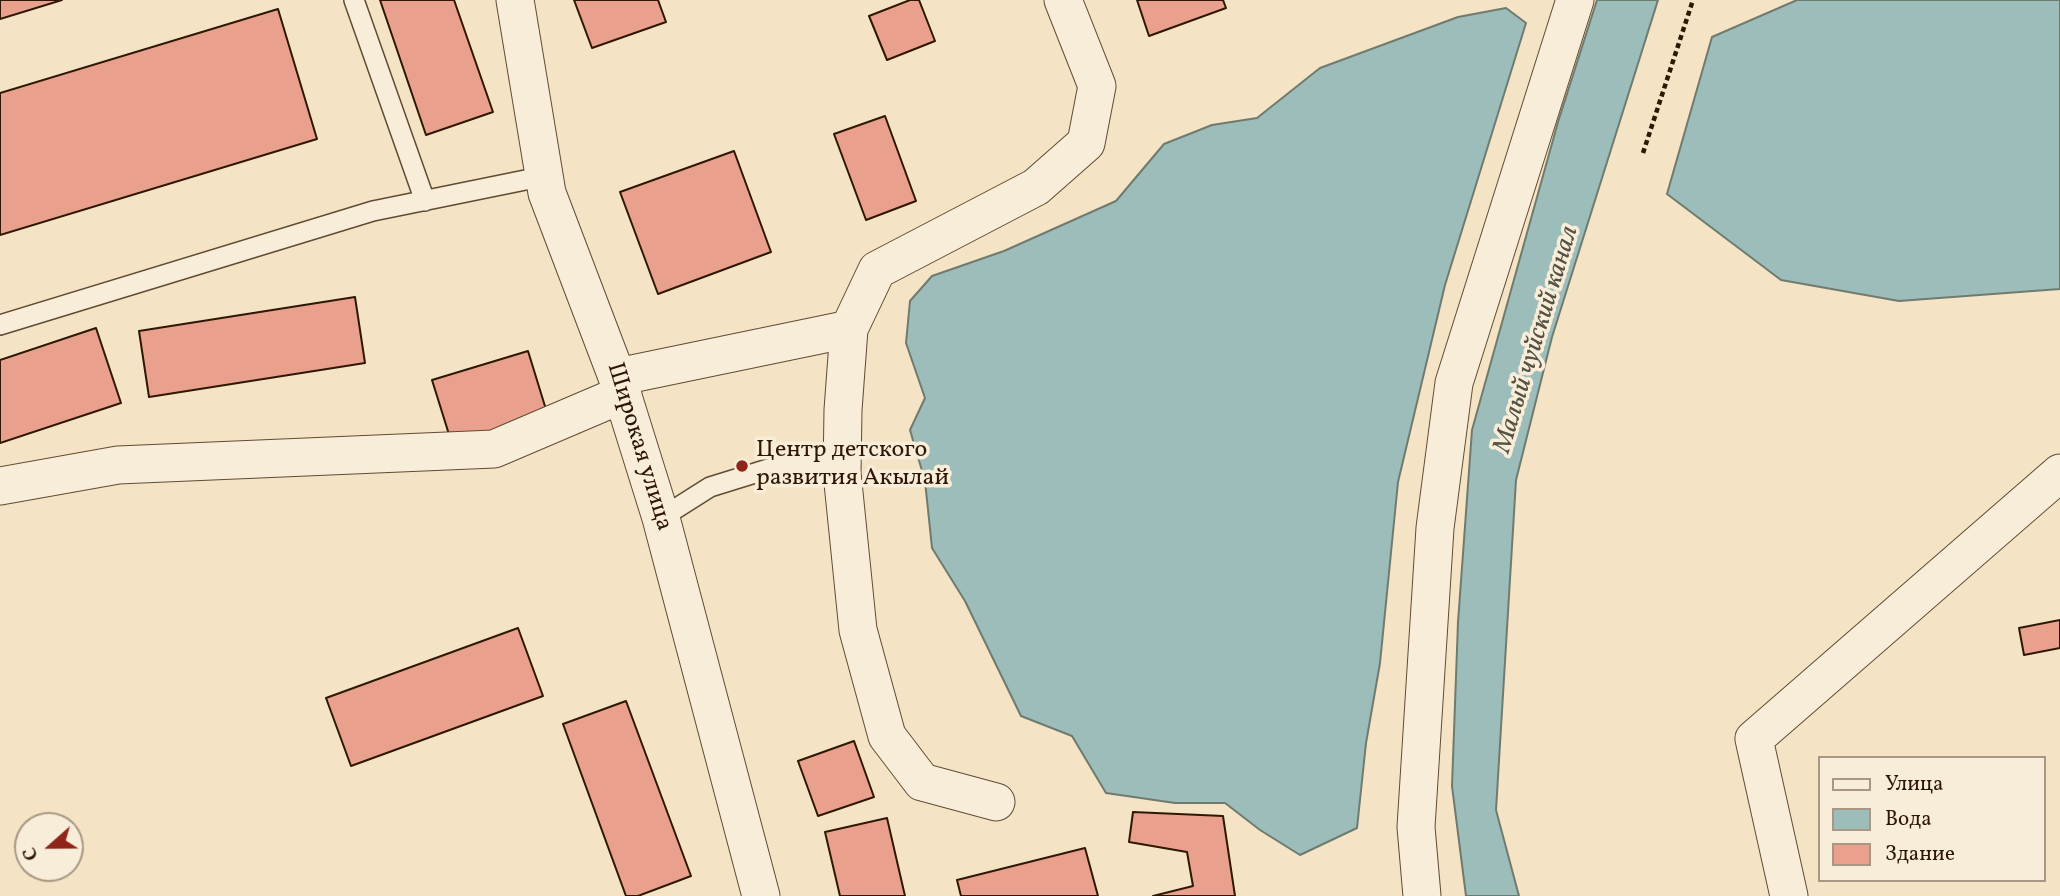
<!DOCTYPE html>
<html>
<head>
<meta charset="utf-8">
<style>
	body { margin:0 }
	#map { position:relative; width:2060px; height:896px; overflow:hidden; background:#f4e3c4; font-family:Vollkorn,serif }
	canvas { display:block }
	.legend { position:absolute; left:1818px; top:756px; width:228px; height:126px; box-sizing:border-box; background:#f8edd9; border:2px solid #a89883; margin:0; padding:9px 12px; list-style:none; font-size:21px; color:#2f1803 }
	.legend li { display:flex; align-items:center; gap:14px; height:35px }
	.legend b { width:35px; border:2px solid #a89883 }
	.north { position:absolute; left:14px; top:812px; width:70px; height:70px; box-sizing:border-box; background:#f8edd9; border:2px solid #a89883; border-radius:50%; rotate:249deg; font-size:19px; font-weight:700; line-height:28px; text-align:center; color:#2f1803 }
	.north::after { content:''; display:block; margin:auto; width:24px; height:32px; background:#8f2418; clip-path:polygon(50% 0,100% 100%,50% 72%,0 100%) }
</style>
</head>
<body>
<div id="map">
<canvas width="2060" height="896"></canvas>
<ul class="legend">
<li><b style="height:9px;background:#f8edd9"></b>Улица</li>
<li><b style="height:19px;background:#9cbdb9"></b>Вода</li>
<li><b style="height:19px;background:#e9a18d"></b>Здание</li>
</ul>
<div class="north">С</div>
</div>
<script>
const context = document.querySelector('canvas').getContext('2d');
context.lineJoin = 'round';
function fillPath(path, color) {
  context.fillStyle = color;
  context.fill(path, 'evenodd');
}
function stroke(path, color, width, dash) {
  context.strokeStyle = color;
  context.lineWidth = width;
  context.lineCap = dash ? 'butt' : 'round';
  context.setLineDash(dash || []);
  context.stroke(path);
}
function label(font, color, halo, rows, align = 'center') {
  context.font = font + ' Vollkorn,serif';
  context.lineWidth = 7;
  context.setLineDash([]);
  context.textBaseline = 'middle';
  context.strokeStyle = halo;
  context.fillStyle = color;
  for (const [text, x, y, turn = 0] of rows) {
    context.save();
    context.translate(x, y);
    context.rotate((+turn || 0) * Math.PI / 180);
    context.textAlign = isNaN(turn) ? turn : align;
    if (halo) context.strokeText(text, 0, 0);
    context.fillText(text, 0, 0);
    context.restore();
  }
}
const water = new Path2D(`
	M 1597,0 L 1658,0 L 1552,337 L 1516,480 L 1496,810 L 1519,896 L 1466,896 L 1452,786 L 1458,622 L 1472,430 L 1558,122 Z
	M 1797,0 L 2060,0 L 2060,289 L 1899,301 L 1781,280 L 1667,194 L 1712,37 Z
	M 1506,8 L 1526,23 L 1445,285 L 1398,482 L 1380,663 L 1366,743 L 1357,828 L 1300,855 L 1260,830 L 1225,803 L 1175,803 L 1106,793 L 1072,736 L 1021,716 L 965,601 L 932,548 L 925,481 L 910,430 L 925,398 L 906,343 L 910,301 L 932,276 L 1004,251 L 1116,201 L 1164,144 L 1212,125 L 1257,118 L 1320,68 L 1458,17 Z`);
fillPath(water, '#9cbdb9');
stroke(water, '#707b70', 2);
const building = new Path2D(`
	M 0,0 L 62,0 L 0,19 Z
	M 380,0 L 454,0 L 493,112 L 426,135 Z
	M 574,0 L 658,0 L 666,22 L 592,48 Z
	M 910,0 L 919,0 L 935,41 L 887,60 L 869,16 Z
	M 1137,0 L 1223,0 L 1226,8 L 1149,36 Z
	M 278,9 L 317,139 L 0,235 L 0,93 Z
	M 885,116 L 916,201 L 866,220 L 834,134 Z
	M 734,151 L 771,252 L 658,294 L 620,192 Z
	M 355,297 L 365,363 L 149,397 L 139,331 Z
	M 96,328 L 121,403 L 0,443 L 0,360 Z
	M 528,351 L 548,416 L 452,444 L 432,380 Z
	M 2060,620 L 2060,648 L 2024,655 L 2019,628 Z
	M 518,628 L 543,696 L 351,766 L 326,698 Z
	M 626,701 L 691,876 L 638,896 L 626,896 L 563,724 Z
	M 854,741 L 874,797 L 818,816 L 798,761 Z
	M 1133,812 L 1223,816 L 1235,896 L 1153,896 L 1193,886 L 1187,852 L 1129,842 Z
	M 887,818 L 905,896 L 840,896 L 825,832 Z
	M 1085,848 L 1098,896 L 961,896 L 957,880 Z`);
fillPath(building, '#e9a18d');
stroke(building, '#2f1803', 2);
const service = new Path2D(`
	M 354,0 L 425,201
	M 0,325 L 373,211 L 545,176
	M 661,518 L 710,487 L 797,460 L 842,473`);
const minor = new Path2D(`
	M 515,0 L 547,193 L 617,377 L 661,518 L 761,896
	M 849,329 L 843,410 L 842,473 L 858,630 L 887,736 L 922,782 L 996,802
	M 617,377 L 849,329 L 877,270 L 1036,187 L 1086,143 L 1097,86 L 1063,0
	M 0,486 L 118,465 L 494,449 L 623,394
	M 1422,896 L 1416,827 L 1435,528 L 1454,383 L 1575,0
	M 1789,896 L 1754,739 L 2060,473`);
stroke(service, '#604b33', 22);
stroke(minor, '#604b33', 39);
stroke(new Path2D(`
	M 1643,153 L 1693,0`), '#2f1803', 4.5, [5, 3.5]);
stroke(service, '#f8edd9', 19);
stroke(minor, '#f8edd9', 37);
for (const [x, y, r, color] of [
	[742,466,7,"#8f2418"]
]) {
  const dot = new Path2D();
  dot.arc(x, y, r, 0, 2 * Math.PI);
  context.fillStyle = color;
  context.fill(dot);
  stroke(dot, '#f8edd9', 2.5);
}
label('24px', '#2f1803', '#f8edd9', [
	["Широкая улица",638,447,73]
]);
label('24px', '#2f1803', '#f8edd9', [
	["Центр детского",756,452],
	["развития Акылай",756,480]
], 'left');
label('italic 26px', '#555243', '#f8edd9', [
	["Малый чуйский канал",1538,340,-73]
]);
</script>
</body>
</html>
